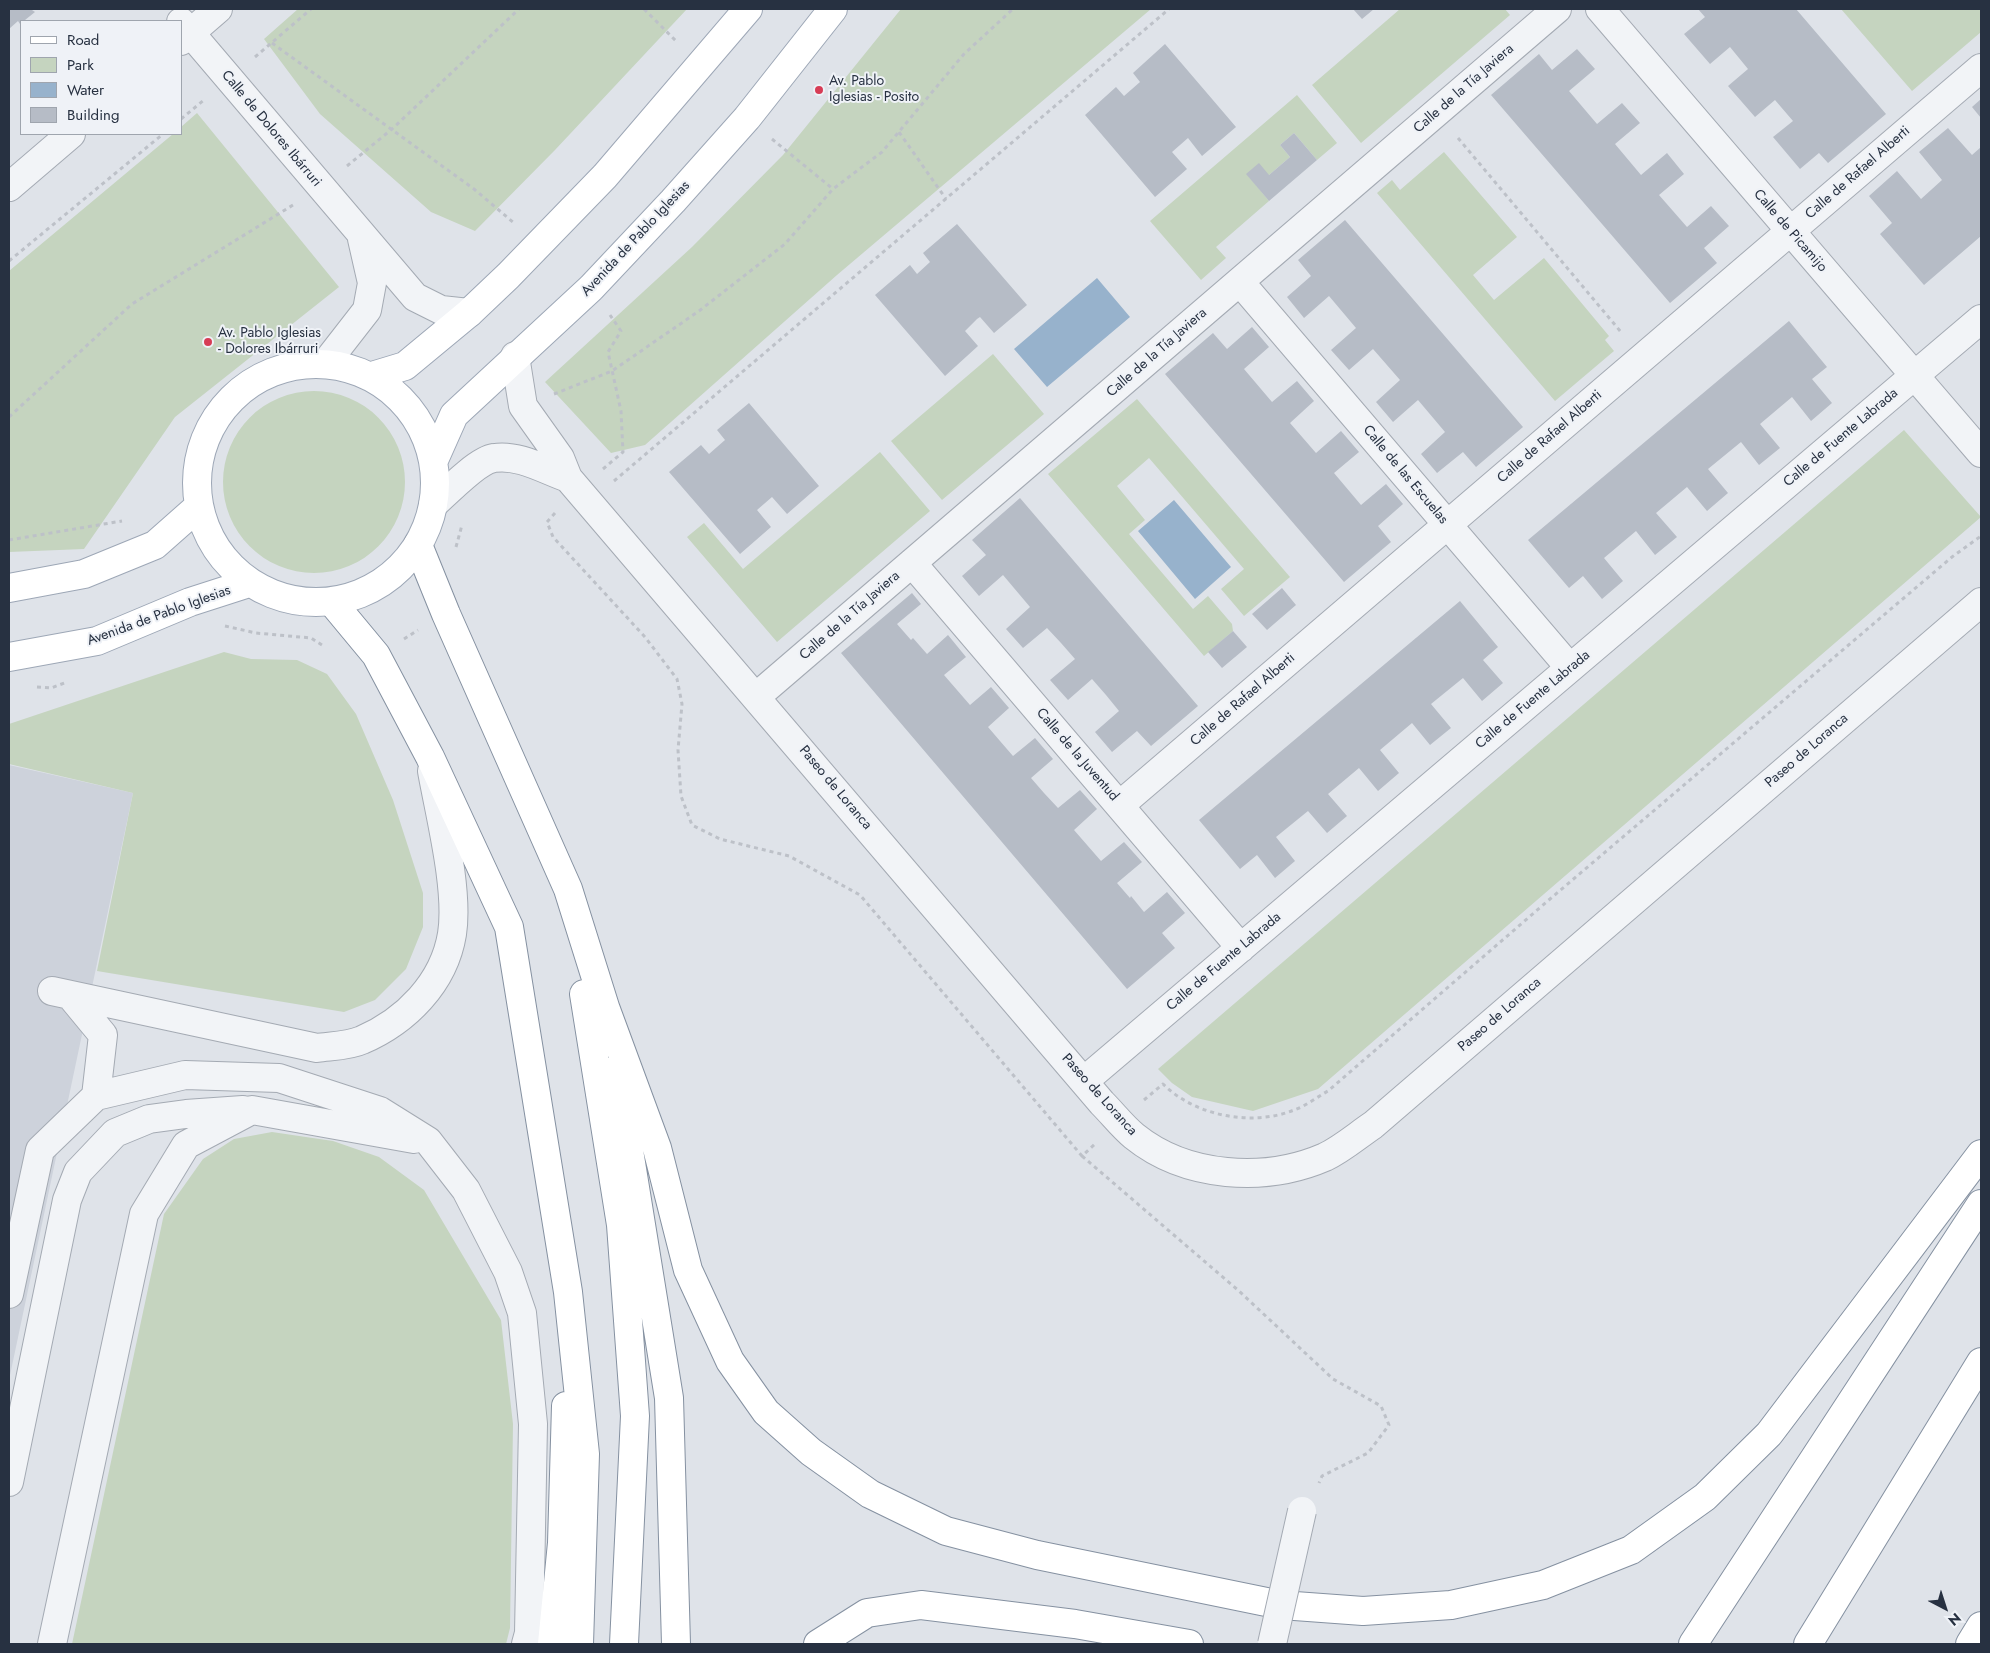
<!DOCTYPE html>
<html>
<head>
<meta charset="utf-8">
<style>
	body { margin:0 }
	#map { position:relative; width:1990px; height:1653px; overflow:hidden; background:#dfe3e9; font-family:Jost,sans-serif }
	canvas { display:block }
	.frame { position:absolute; inset:0; border:10px solid #273141; pointer-events:none }
	.legend { position:absolute; left:20px; top:20px; width:162px; height:115px; box-sizing:border-box; background:#eff2f7; border:1px solid #9fa5ae; margin:0; padding:6px 9px; list-style:none; font-size:15px; color:#273141 }
	.legend li { display:flex; align-items:center; gap:10px; height:25px }
	.legend b { width:25px; border:1px solid #9fa5ae }
	.north { position:absolute; left:1920px; top:1583px; width:50px; height:50px; -webkit-text-stroke:4px #eff2f7; paint-order:stroke; rotate:140deg; font-size:14px; font-weight:700; line-height:20px; text-align:center; color:#273141 }
	.north::after { content:''; display:block; margin:auto; width:18px; height:22px; background:#273141; clip-path:polygon(50% 0,100% 100%,50% 72%,0 100%) }
</style>
</head>
<body>
<div id="map">
<canvas width="1990" height="1653"></canvas>
<div class="frame"></div>
<ul class="legend">
<li><b style="height:6px;background:#fff"></b>Road</li>
<li><b style="height:14px;background:#c5d4bf"></b>Park</li>
<li><b style="height:14px;background:#97b2cc"></b>Water</li>
<li><b style="height:14px;background:#b6bcc6"></b>Building</li>
</ul>
<div class="north">N</div>
</div>
<script>
const context = document.querySelector('canvas').getContext('2d');
context.lineJoin = 'round';
function fillPath(path, color) {
  context.fillStyle = color;
  context.fill(path, 'evenodd');
}
function stroke(path, color, width, dash) {
  context.strokeStyle = color;
  context.lineWidth = width;
  context.lineCap = dash ? 'butt' : 'round';
  context.setLineDash(dash || []);
  context.stroke(path);
}
function label(font, color, halo, rows, align = 'center') {
  context.font = font + ' Jost,sans-serif';
  context.lineWidth = 4;
  context.setLineDash([]);
  context.textBaseline = 'middle';
  context.strokeStyle = halo;
  context.fillStyle = color;
  for (const [text, x, y, turn = 0] of rows) {
    context.save();
    context.translate(x, y);
    context.rotate((+turn || 0) * Math.PI / 180);
    context.textAlign = isNaN(turn) ? turn : align;
    if (halo) context.strokeText(text, 0, 0);
    context.fillText(text, 0, 0);
    context.restore();
  }
}
fillPath(new Path2D(`
	M 9,765 L 133,793 L 9,1380 Z`), '#cdd2db');
fillPath(new Path2D(`
	M 298,9 L 687,9 L 555,150 L 475,231 L 431,212 L 320,114 L 264,39 Z
	M 901,9 L 1151,9 L 837,275 L 645,445 L 611,453 L 545,382 L 692,247 L 783,155 Z
	M 1400,9 L 1505,9 L 1510,15 L 1361,143 L 1312,85 Z
	M 1841,9 L 1981,9 L 1981,32 L 1912,91 Z
	M 1297,95 L 1337,143 L 1317,160 L 1294,133 L 1280,145 L 1290,157 L 1269,175 L 1247,174 L 1269,201 L 1216,247 L 1226,258 L 1201,280 L 1150,221 Z
	M 197,113 L 339,287 L 175,417 L 84,549 L 9,552 L 9,271 L 173,134 L 181,134 L 181,127 Z
	M 1444,152 L 1517,237 L 1473,275 L 1494,300 L 1544,258 L 1609,336 L 1605,340 L 1614,351 L 1555,401 L 1377,193 L 1392,180 L 1400,190 Z
	M 993,354 L 1044,414 L 942,500 L 891,441 Z
	M223 482a91 91 0 1 1 182 0a91 91 0 1 1-182 0Z
	M 1137,399 L 1290,577 L 1244,616 L 1221,589 L 1244,569 L 1149,458 L 1117,486 L 1145,520 L 1129,534 L 1193,609 L 1208,596 L 1232,624 L 1233,631 L 1204,656 L 1048,474 Z
	M 1904,430 L 1981,517 L 1318,1089 L 1253,1111 L 1192,1097 L 1172,1083 L 1158,1069 Z
	M 880,452 L 930,511 L 777,642 L 687,537 L 704,523 L 743,569 Z
	M 224,652 L 251,659 L 297,660 L 327,674 L 356,714 L 393,800 L 423,893 L 423,927 L 406,969 L 375,1000 L 344,1012 L 97,971 L 133,793 L 9,764 L 9,724 Z
	M 272,1132 L 333,1141 L 379,1157 L 424,1190 L 501,1320 L 513,1424 L 510,1628 L 506,1644 L 72,1644 L 164,1214 L 203,1159 L 234,1139 Z`), '#c5d4bf');
fillPath(new Path2D(`
	M 1097,278 L 1130,317 L 1047,387 L 1014,349 Z
	M 1174,500 L 1231,567 L 1195,599 L 1138,531 Z`), '#97b2cc');
fillPath(new Path2D(`
	M 9,9 L 33,9 L 32,10 L 35,12 L 20,24 L 18,21 L 9,29 Z
	M 1353,9 L 1374,9 L 1362,19 Z
	M 1698,9 L 1796,9 L 1886,114 L 1828,163 L 1819,153 L 1800,169 L 1773,137 L 1793,121 L 1775,100 L 1755,117 L 1728,86 L 1748,69 L 1730,47 L 1710,64 L 1684,34 L 1705,17 Z
	M 1165,44 L 1236,127 L 1202,156 L 1188,138 L 1172,152 L 1187,169 L 1155,197 L 1085,115 L 1116,87 L 1124,96 L 1140,82 L 1133,73 Z
	M 1577,49 L 1595,69 L 1569,91 L 1597,124 L 1622,103 L 1640,123 L 1615,144 L 1641,175 L 1667,153 L 1684,174 L 1659,195 L 1687,227 L 1711,206 L 1729,226 L 1704,248 L 1717,263 L 1670,303 L 1491,95 L 1539,54 L 1552,70 Z
	M 1981,99 L 1981,118 L 1972,107 Z
	M 1948,128 L 1972,155 L 1981,147 L 1981,236 L 1924,285 L 1880,234 L 1892,223 L 1869,196 L 1897,171 L 1921,199 L 1942,180 L 1919,152 Z
	M 1294,133 L 1317,160 L 1269,201 L 1246,174 L 1259,163 L 1269,175 L 1290,157 L 1280,145 Z
	M 1345,220 L 1523,427 L 1476,467 L 1463,452 L 1437,473 L 1421,454 L 1445,432 L 1418,400 L 1393,422 L 1376,402 L 1400,380 L 1373,349 L 1349,370 L 1331,350 L 1356,328 L 1329,296 L 1304,318 L 1287,297 L 1311,276 L 1298,260 Z
	M 957,224 L 1027,305 L 994,333 L 980,317 L 977,319 L 965,331 L 978,346 L 945,376 L 875,295 L 910,265 L 917,274 L 930,262 L 923,253 Z
	M 1789,321 L 1827,367 L 1812,379 L 1832,403 L 1811,421 L 1792,397 L 1760,424 L 1780,448 L 1759,465 L 1741,442 L 1708,469 L 1728,493 L 1707,511 L 1687,487 L 1656,513 L 1677,537 L 1655,555 L 1636,531 L 1604,558 L 1623,581 L 1602,599 L 1583,576 L 1569,588 L 1528,540 Z
	M 1252,327 L 1269,347 L 1244,369 L 1272,402 L 1297,381 L 1314,401 L 1290,423 L 1316,453 L 1341,431 L 1359,452 L 1334,473 L 1361,505 L 1386,484 L 1403,504 L 1378,526 L 1391,542 L 1344,582 L 1165,374 L 1213,333 L 1227,349 Z
	M 749,403 L 819,486 L 787,514 L 772,497 L 757,510 L 771,527 L 740,554 L 669,472 L 701,445 L 709,454 L 725,440 L 717,430 Z
	M 1020,498 L 1198,706 L 1151,746 L 1137,731 L 1112,752 L 1095,732 L 1119,711 L 1106,695 L 1092,679 L 1068,700 L 1050,680 L 1075,659 L 1061,643 L 1047,628 L 1023,648 L 1006,629 L 1030,607 L 1003,575 L 979,596 L 962,576 L 986,555 L 972,540 Z
	M 1282,588 L 1296,605 L 1267,630 L 1252,614 Z
	M 912,593 L 921,604 L 897,624 L 911,640 L 913,638 L 927,654 L 948,635 L 966,657 L 944,675 L 970,705 L 991,687 L 1009,708 L 988,727 L 1000,741 L 1013,756 L 1035,738 L 1053,759 L 1031,778 L 1044,793 L 1058,808 L 1080,790 L 1097,809 L 1074,830 L 1101,861 L 1124,842 L 1142,862 L 1117,883 L 1130,898 L 1131,896 L 1144,912 L 1167,892 L 1185,913 L 1162,933 L 1175,948 L 1127,989 L 841,653 Z
	M 1460,601 L 1498,647 L 1483,660 L 1503,683 L 1482,701 L 1463,678 L 1431,704 L 1451,728 L 1430,745 L 1412,723 L 1380,750 L 1399,773 L 1378,791 L 1359,768 L 1328,794 L 1347,816 L 1327,833 L 1308,811 L 1276,837 L 1295,861 L 1275,878 L 1257,855 L 1240,869 L 1199,820 Z
	M 1233,631 L 1247,647 L 1222,668 L 1208,652 Z`), '#b6bcc6');
const minor = new Path2D(`
	M 1600,9 L 1981,453
	M 181,22 L 415,297 L 441,310 L 469,313
	M 181,41 L 218,9
	M 9,187 L 71,134
	M 1240,282 L 1570,668
	M 515,356 L 523,406 L 560,458 L 568,478 L 1102,1103 C 1113,1114 1122,1126 1134,1136 C 1186,1178 1265,1183 1325,1157 C 1342,1149 1358,1135 1373,1125 L 1981,602
	M 325,364 L 367,310 L 372,283 L 362,239
	M 433,505 C 446,493 478,460 494,458 C 519,454 545,470 568,478
	M 912,563 L 1241,948
	M 757,696 L 1557,9
	M 1120,805 L 1981,68
	M 52,991 L 317,1048 C 331,1046 349,1046 362,1040 C 406,1021 444,983 452,934 C 459,890 440,816 432,771
	M 70,995 L 103,1035 L 96,1096
	M 1084,1081 L 1981,319
	M 9,1294 L 40,1150 L 96,1096 L 185,1075 L 279,1078 L 380,1111 L 428,1141 L 466,1190 L 508,1272 L 522,1313 L 533,1424 L 529,1633 L 526,1644
	M 9,1482 L 67,1200 L 78,1172 L 115,1133 L 149,1119 L 186,1114 L 243,1110
	M 52,1644 L 144,1214 L 186,1145 L 252,1110 L 414,1139`);
const major = new Path2D(`
	M197 483a119 119 0 1 1 238 0a119 119 0 1 1-238 0Z
	M 372,376 L 405,366 L 469,313 L 508,276 L 605,176 L 748,9
	M 434,460 L 454,415 L 591,288 L 673,201 L 747,118 L 833,9
	M 9,588 L 84,574 L 155,545 L 198,507
	M 9,657 L 97,641 L 190,602 L 249,583`);
const highway = new Path2D(`
	M 418,545 L 446,614 L 568,889 L 605,1007 L 608,1025
	M 332,602 L 376,655 L 430,757 L 509,927 L 568,1292 L 585,1454 L 579,1644
	M 584,994 L 621,1225 L 635,1416 L 624,1644
	M 605,1007 L 657,1148 L 688,1270 L 730,1361 L 766,1412 L 811,1452 L 870,1494 L 946,1531 L 1037,1555 L 1281,1605 L 1363,1611 L 1451,1605 L 1543,1585 L 1631,1550 L 1705,1497 L 1769,1434 L 1981,1154
	M 616,1070 L 669,1398 L 676,1644
	M 552,1644 L 562,1543 L 566,1406
	M 818,1644 L 867,1613 L 921,1605 L 1075,1624 L 1189,1644
	M 1693,1644 L 1981,1204
	M 1808,1644 L 1981,1362
	M 1970,1644 L 1981,1626`);
stroke(minor, '#a4aab3', 30);
stroke(major, '#9da7b6', 30);
stroke(highway, '#8591a1', 30);
stroke(new Path2D(`
	M 644,9 L 677,42
	M 272,43 L 474,189 L 514,223
	M 255,57 L 311,9
	M 181,119 L 204,100
	M 899,132 L 946,199
	M 1458,138 L 1621,332
	M 772,139 L 833,189
	M 347,166 L 392,129 L 519,9
	M 9,261 L 163,134
	M 554,394 L 612,371 L 699,311 L 785,244 L 833,189 L 882,152 L 964,54 L 1013,9
	M 9,417 L 132,304 L 293,205
	M 603,469 L 623,452 L 621,411 L 608,352 L 621,331 L 610,315
	M 614,481 L 1169,9
	M 555,513 L 547,522 L 553,537 L 645,637 L 677,679 L 682,704 L 678,750 L 681,796 L 692,825 L 720,839 L 789,856 L 860,895 L 1082,1156 L 1095,1144
	M 9,540 L 122,521
	M 456,547 L 462,525
	M 225,626 L 256,633 L 311,638 L 325,647
	M 404,639 L 418,630
	M 37,687 L 51,688 L 67,682
	M 1144,1100 L 1163,1084 C 1195,1116 1252,1127 1294,1110 C 1306,1106 1317,1097 1328,1091 L 1550,899 L 1952,557 L 1981,536
	M 1082,1156 L 1239,1291 L 1333,1379 L 1381,1406 L 1389,1425 L 1368,1453 L 1322,1476 L 1319,1483`), '#bdc1c8', 3, [4, 4]);
stroke(minor, '#f2f4f7', 28);
stroke(major, '#fff', 28);
stroke(highway, '#fff', 28);
const minorBridge = new Path2D(`
	M 1272,1644 L 1302,1511`);
stroke(minorBridge, '#a4aab3', 30, []);
stroke(minorBridge, '#f2f4f7', 28);
for (const [x, y, r, color] of [
	[819,90,5,"#d73c55"],
	[208,342,5,"#d73c55"]
]) {
  const dot = new Path2D();
  dot.arc(x, y, r, 0, 2 * Math.PI);
  context.fillStyle = color;
  context.fill(dot);
  stroke(dot, '#eff2f7', 2);
}
label('14px', '#273141', '#eff2f7', [
	["Av. Pablo",829,82],
	["Iglesias - Posito",829,98],
	["Av. Pablo Iglesias",218,334],
	["- Dolores Ibárruri",218,350]
], 'left');
label('14px', '#273141', '#eff2f7', [
	["Calle de la Tía Javiera",1464,89,-41],
	["Calle de Dolores Ibárruri",271,129,50],
	["Calle de Rafael Alberti",1858,173,-41],
	["Calle de Picamijo",1790,231,49],
	["Avenida de Pablo Iglesias",636,239,-47],
	["Calle de la Tía Javiera",1157,353,-41],
	["Calle de Rafael Alberti",1550,437,-41],
	["Calle de Fuente Labrada",1841,438,-40],
	["Calle de las Escuelas",1405,475,50],
	["Avenida de Pablo Iglesias",159,616,-20],
	["Calle de la Tía Javiera",850,616,-41],
	["Calle de Rafael Alberti",1243,700,-41],
	["Calle de Fuente Labrada",1533,700,-40],
	["Paseo de Loranca",1807,751,-41],
	["Calle de la Juventud",1077,755,49],
	["Paseo de Loranca",835,788,50],
	["Calle de Fuente Labrada",1224,962,-40],
	["Paseo de Loranca",1500,1015,-41],
	["Paseo de Loranca",1099,1095,48]
]);
</script>
</body>
</html>
